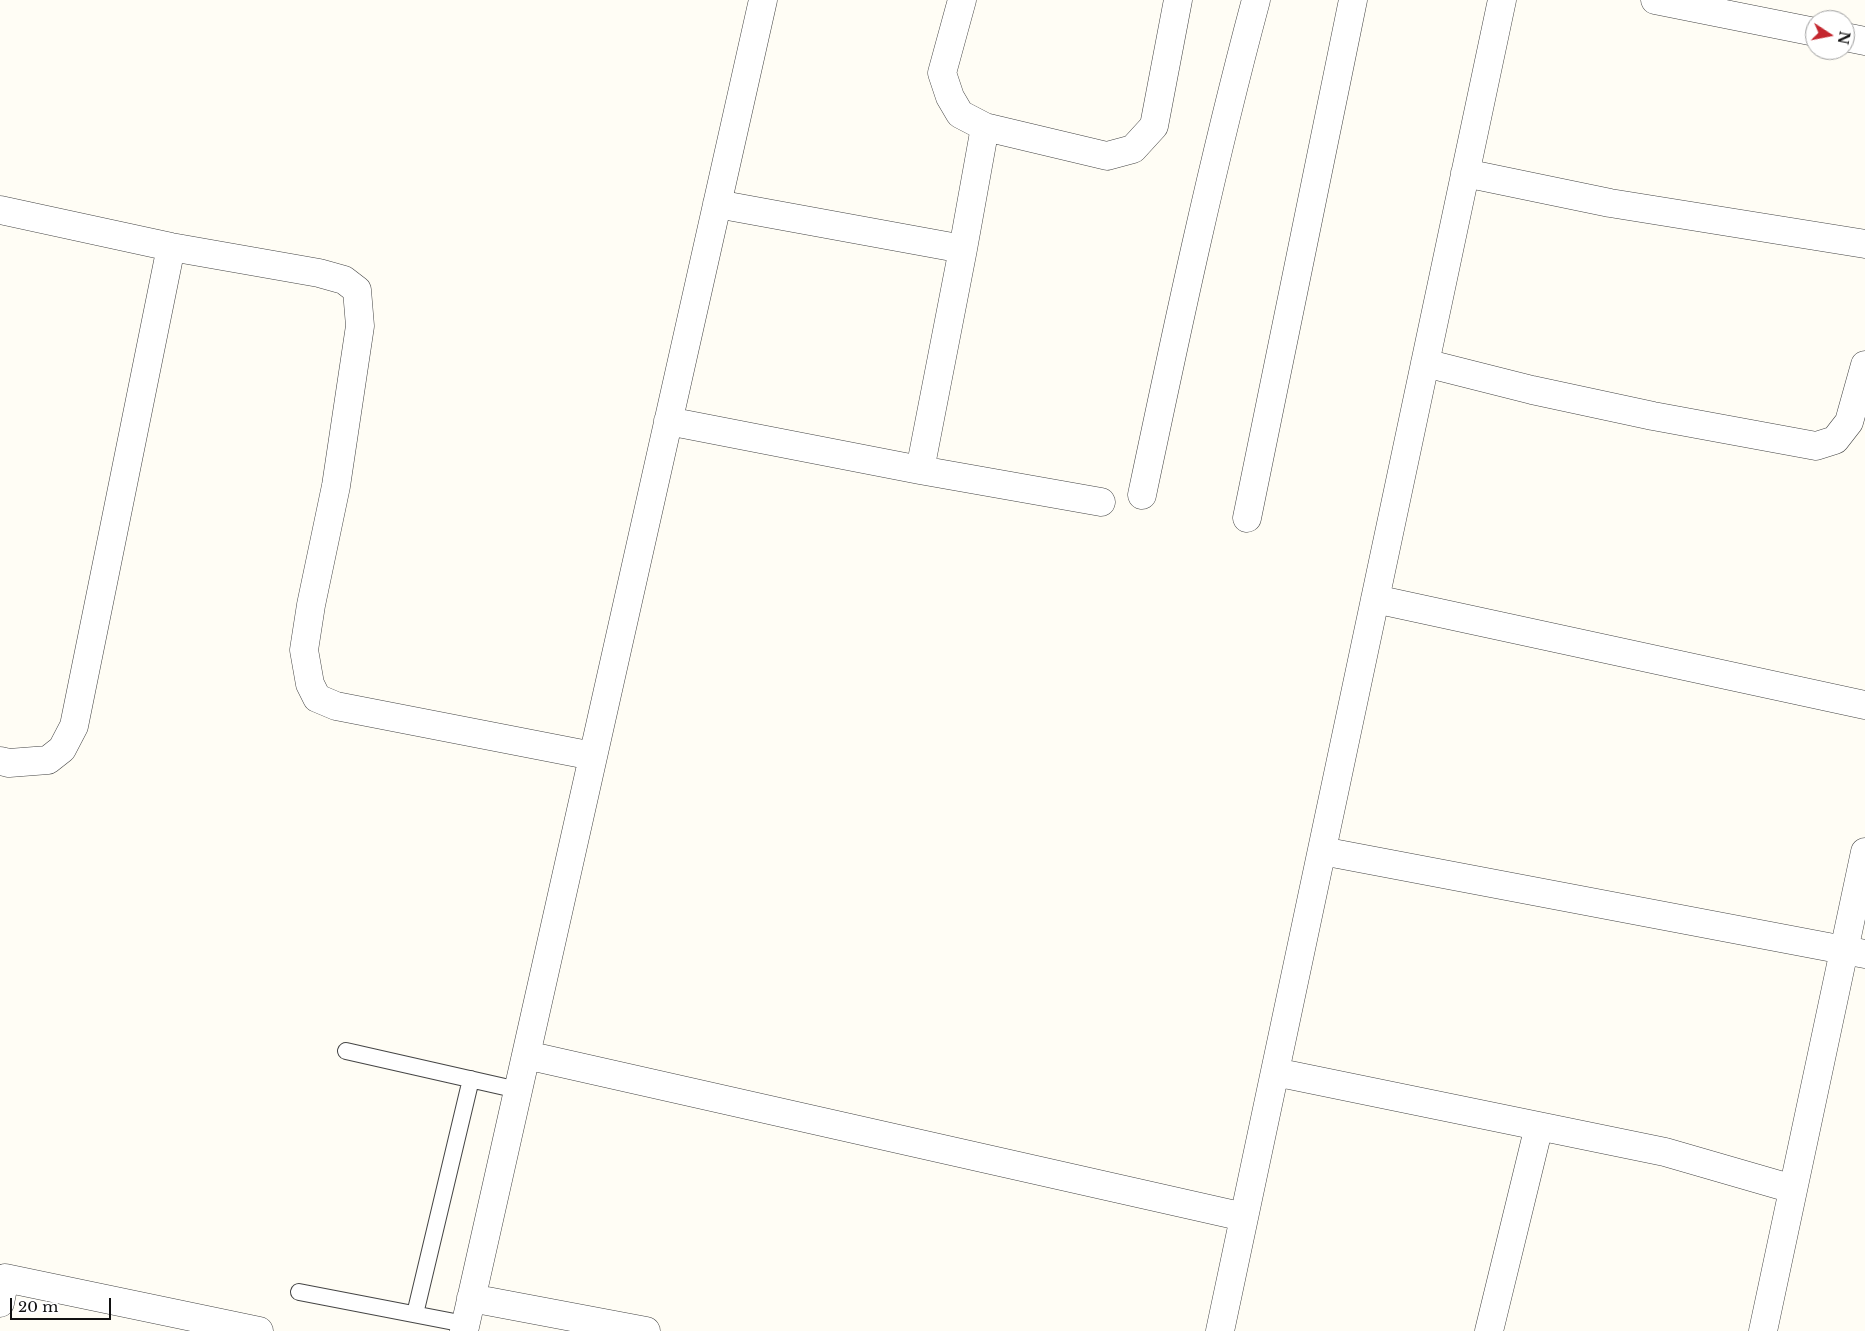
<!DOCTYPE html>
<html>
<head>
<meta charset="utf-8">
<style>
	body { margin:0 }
	#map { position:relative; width:1865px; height:1331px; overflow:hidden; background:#fffdf5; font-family:"Libre Baskerville",serif }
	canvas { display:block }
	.north { position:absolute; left:1805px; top:10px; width:50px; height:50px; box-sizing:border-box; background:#fff; border:1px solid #a0a0a0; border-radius:50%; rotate:101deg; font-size:14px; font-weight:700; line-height:20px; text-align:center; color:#111 }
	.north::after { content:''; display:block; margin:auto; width:18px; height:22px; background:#c4262e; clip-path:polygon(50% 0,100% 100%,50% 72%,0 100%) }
	.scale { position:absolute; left:10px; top:1298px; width:101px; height:22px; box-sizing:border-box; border:2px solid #111; border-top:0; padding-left:6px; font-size:15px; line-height:18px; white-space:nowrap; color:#111; -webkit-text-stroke:4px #fff; paint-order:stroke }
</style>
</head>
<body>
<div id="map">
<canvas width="1865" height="1331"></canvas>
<div class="north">N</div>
<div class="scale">20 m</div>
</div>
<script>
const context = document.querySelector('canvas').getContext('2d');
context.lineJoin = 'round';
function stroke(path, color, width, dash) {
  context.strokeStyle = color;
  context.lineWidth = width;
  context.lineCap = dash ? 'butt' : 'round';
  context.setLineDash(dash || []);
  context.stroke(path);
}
const lane = new Path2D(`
	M 346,1051 L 518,1090
	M 299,1292 L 465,1324
	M 415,1314 L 471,1079`);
const street = new Path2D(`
	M 962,0 L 942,73 L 950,97 L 960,114 L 985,127 L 1107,156 L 1133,149 L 1154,126 L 1178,0
	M 1655,0 L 1815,32
	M 1845,37 L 1865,41
	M 1465,173 L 1610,203 L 1865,244
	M 717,204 L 963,249 L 985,127
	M 0,210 L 171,247 L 319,273 L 344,280 L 357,290 L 360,326 L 336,486 L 311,605 L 304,650 L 310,684 L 317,698 L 336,706 L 593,756
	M 1425,363 L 1532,390 L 1653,416 L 1816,446 L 1835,440 L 1849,422 L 1865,365
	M 668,421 L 920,470 L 1101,502
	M 920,470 L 963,249
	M 1142,495 C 1177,329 1212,164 1256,0
	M 1247,518 L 1353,0
	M 1375,599 L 1865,705
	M 0,761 L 9,763 L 48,760 L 62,749 L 74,726 L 171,247
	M 1322,851 L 1865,954
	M 526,1055 L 1244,1217
	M 1275,1072 L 1665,1152 L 1793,1189
	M 471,1298 L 646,1331
	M 0,1303 L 5,1278 L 259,1331
	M 464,1331 L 763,0
	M 1220,1331 L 1502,0
	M 1489,1331 L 1539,1126
	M 1763,1331 L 1865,852`);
stroke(lane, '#444', 18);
stroke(street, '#444', 29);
stroke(lane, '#fff', 16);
stroke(street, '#fff', 28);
</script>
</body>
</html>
